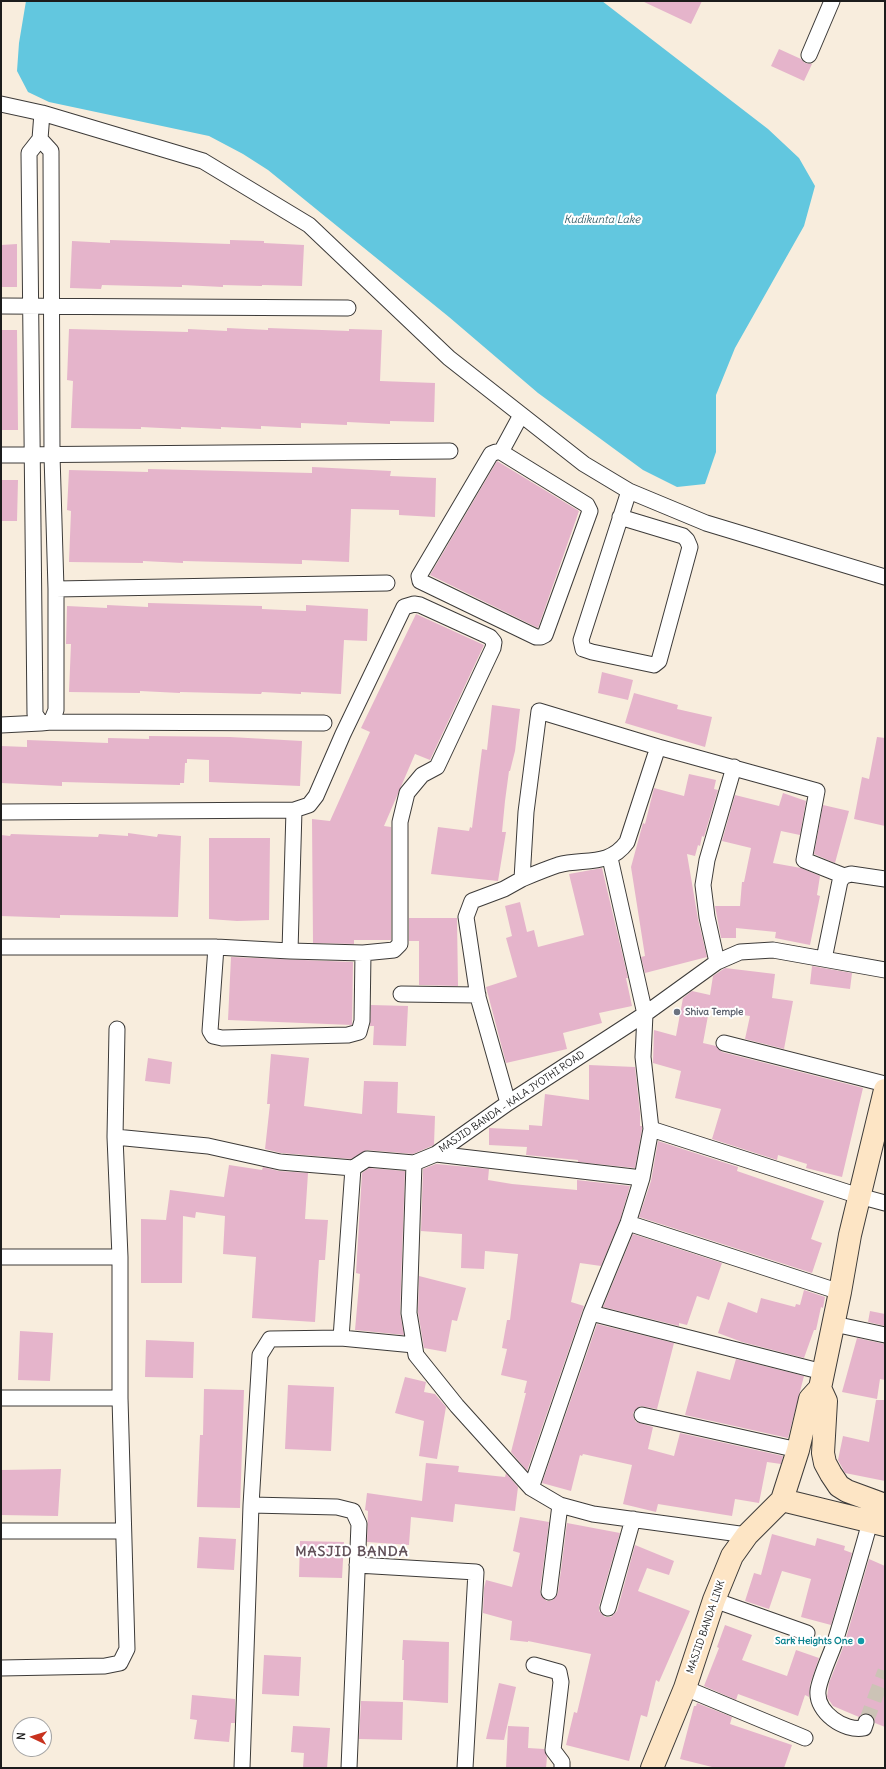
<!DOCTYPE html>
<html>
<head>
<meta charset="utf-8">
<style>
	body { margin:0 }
	#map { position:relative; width:886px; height:1769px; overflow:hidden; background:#f8eddd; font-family:Delius,sans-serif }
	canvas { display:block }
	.frame { position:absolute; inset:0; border:2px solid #1c1c1c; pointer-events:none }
	.north { position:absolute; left:12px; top:1717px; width:40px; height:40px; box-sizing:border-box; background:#fff; border:1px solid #a4a4a4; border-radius:50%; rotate:274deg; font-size:11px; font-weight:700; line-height:16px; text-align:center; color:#1c1c1c }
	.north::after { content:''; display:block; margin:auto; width:14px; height:18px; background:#c8321e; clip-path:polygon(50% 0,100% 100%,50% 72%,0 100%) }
</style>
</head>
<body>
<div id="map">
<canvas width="886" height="1769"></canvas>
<div class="frame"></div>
<div class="north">N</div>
</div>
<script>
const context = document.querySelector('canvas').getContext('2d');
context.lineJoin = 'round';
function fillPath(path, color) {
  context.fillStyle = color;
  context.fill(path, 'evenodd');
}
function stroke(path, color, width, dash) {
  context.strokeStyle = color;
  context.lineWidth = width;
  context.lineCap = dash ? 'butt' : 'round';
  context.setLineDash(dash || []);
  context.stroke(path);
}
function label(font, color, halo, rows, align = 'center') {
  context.font = font + ' Delius,sans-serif';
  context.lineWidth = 4;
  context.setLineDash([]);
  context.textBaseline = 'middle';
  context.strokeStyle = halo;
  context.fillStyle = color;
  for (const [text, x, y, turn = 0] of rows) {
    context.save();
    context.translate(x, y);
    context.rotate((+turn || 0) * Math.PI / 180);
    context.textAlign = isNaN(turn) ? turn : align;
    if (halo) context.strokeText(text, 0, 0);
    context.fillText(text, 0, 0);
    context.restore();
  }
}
fillPath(new Path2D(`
	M 26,1 L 602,1 L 768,129 L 799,158 L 815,186 L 804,226 L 735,348 L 716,395 L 716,452 L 705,484 L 677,487 L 643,470 L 538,393 L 449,317 L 268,170 L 243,154 L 209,136 L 49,102 L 28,92 L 17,71 L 19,43 Z`), '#62c7df');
fillPath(new Path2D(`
	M 642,1 L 702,1 L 691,24 Z
	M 779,49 L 801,59 L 805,63 L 812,64 L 804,81 L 771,66 Z
	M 110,240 L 230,244 L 230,240 L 264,241 L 264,243 L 304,245 L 302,286 L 262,285 L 262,286 L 223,285 L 223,287 L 182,285 L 182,287 L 102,285 L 101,289 L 70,288 L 72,241 L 110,243 Z
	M 17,244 L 17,287 L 1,287 L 1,245 Z
	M 227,328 L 268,330 L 268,328 L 349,331 L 349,329 L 382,330 L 380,381 L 435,383 L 434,422 L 390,421 L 390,424 L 347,422 L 347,425 L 301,423 L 301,428 L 261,426 L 261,429 L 221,427 L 221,429 L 181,427 L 181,429 L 141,427 L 141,429 L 71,428 L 73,381 L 67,380 L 69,329 L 188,332 L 188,329 L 227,331 Z
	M 1,330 L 17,330 L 18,430 L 1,430 Z
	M 497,461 L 579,511 L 538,628 L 430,575 Z
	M 312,467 L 391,471 L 390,476 L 436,478 L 435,517 L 399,515 L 399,510 L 351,509 L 349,562 L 302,560 L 302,564 L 183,561 L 183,563 L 143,561 L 143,563 L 69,562 L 71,511 L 67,510 L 69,470 L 148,472 L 148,469 L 312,473 Z
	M 1,480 L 18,480 L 17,521 L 1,521 Z
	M 148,603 L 262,606 L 262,609 L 306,611 L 306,605 L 368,609 L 367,641 L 344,640 L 341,694 L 301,692 L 301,694 L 262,692 L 261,694 L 180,692 L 180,693 L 140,691 L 140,693 L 69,692 L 71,644 L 66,644 L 67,606 L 107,608 L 107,605 L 148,607 Z
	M 416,614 L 484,645 L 430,760 L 415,754 L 384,826 L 391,827 L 391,940 L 354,940 L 354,944 L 313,943 L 312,819 L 330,821 L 370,732 L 361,728 Z
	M 602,672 L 633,680 L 628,700 L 598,693 Z
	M 634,693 L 678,705 L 677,709 L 712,717 L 705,747 L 625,723 Z
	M 492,705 L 520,709 L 515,751 L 510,771 L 509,771 L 505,801 L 502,832 L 506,832 L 498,881 L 431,874 L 438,827 L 469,831 L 470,827 L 472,828 L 482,749 L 487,750 Z
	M 149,736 L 230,737 L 302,741 L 300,786 L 209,782 L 209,760 L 187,759 L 187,763 L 185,763 L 184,783 L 180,783 L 180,785 L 62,782 L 62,786 L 1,783 L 1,746 L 27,747 L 27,740 L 108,743 L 108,738 L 149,739 Z
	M 877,737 L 885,738 L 885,826 L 854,819 L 862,777 L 869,779 Z
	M 689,774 L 716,780 L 714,789 L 718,790 L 704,837 L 702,836 L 700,846 L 698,845 L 695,856 L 687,854 L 698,919 L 707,957 L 645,973 L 641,957 L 645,956 L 631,867 L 643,823 L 645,824 L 654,788 L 684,796 Z
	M 783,793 L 806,801 L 800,835 L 781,831 L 773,863 L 801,868 L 820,876 L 817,895 L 820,896 L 810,945 L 775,938 L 776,932 L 736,928 L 736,938 L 721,938 L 715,906 L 740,906 L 742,882 L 744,882 L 751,848 L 722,841 L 735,795 L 779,806 Z
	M 823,805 L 849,811 L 835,863 L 814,854 Z
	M 128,833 L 157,837 L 158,834 L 181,836 L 178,917 L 60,915 L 60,918 L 1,916 L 1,835 L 10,836 L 11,834 L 98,837 L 99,834 L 128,836 Z
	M 209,838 L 270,838 L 269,920 L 237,921 L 209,919 Z
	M 602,868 L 628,978 L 626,978 L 632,1006 L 599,1013 L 602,1023 L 563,1033 L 567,1049 L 506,1063 L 486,987 L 517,977 L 506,938 L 512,936 L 505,906 L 520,902 L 527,932 L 534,930 L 538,947 L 584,935 L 569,874 Z
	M 409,918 L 457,918 L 458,986 L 419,985 L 419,941 L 409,941 Z
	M 231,957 L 353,962 L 352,1025 L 228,1020 Z
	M 812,966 L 852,973 L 850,989 L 810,984 Z
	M 725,968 L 775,974 L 772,998 L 793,1001 L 784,1049 L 745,1039 L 750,1016 L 709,1010 L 703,1043 L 716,1046 L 722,1052 L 863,1088 L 842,1177 L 806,1168 L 807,1164 L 778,1155 L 777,1160 L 712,1139 L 721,1109 L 675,1098 L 681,1071 L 653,1063 L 654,1030 L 676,1036 L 683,998 L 692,991 L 710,995 L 713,976 Z
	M 371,1005 L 408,1006 L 406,1046 L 373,1045 L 374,1026 L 370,1026 Z
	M 271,1054 L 309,1058 L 304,1106 L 362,1114 L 364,1081 L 398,1082 L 397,1113 L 435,1116 L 434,1145 L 413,1154 L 367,1150 L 351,1159 L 281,1153 L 265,1149 L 270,1104 L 267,1104 Z
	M 148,1058 L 172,1062 L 170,1084 L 145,1081 Z
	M 589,1065 L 635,1067 L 640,1113 L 640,1126 L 642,1126 L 642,1129 L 635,1168 L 578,1162 L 578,1160 L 526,1155 L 527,1147 L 489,1145 L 489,1128 L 529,1130 L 529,1125 L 542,1126 L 545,1094 L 589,1100 Z
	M 658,1141 L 738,1167 L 737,1171 L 824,1201 L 811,1239 L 822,1243 L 812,1273 L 639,1217 L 651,1181 Z
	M 436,1164 L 489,1169 L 488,1180 L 512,1184 L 577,1190 L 577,1180 L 630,1186 L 620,1220 L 601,1266 L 580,1263 L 571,1302 L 584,1306 L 527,1471 L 511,1452 L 526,1393 L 524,1393 L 527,1381 L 501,1375 L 507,1349 L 502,1348 L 507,1320 L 510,1320 L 518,1254 L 485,1251 L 484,1269 L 461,1268 L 462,1234 L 421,1231 L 423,1169 Z
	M 229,1165 L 262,1170 L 263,1167 L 279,1171 L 308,1173 L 305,1219 L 328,1220 L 325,1260 L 319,1260 L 315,1322 L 252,1318 L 256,1257 L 223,1254 L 225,1216 L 196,1212 L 195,1218 L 183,1216 L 182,1283 L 141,1283 L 141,1219 L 166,1220 L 170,1190 L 224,1197 Z
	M 369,1168 L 405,1171 L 400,1313 L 404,1335 L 355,1330 L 360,1274 L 356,1273 L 362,1173 Z
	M 633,1234 L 722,1263 L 709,1300 L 697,1296 L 687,1325 L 679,1323 L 679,1326 L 603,1307 Z
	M 419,1276 L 466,1288 L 457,1321 L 452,1320 L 446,1352 L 424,1348 L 418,1312 Z
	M 804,1290 L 825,1297 L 823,1308 L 821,1307 L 816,1330 L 814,1330 L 804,1358 L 742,1342 L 718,1333 L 728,1302 L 757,1313 L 761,1298 L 795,1307 L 796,1304 L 800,1305 Z
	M 870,1311 L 885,1314 L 885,1326 L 868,1322 Z
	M 597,1324 L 674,1343 L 657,1409 L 640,1406 L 633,1413 L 634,1418 L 636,1422 L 653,1427 L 648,1449 L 674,1456 L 680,1433 L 783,1456 L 781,1464 L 767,1462 L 759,1503 L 735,1499 L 732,1516 L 658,1504 L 656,1512 L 623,1504 L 632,1465 L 583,1454 L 582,1456 L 580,1455 L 571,1491 L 542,1483 Z
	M 20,1331 L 53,1333 L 50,1381 L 18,1380 Z
	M 857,1338 L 885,1344 L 885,1380 L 880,1379 L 877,1399 L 842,1392 Z
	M 146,1340 L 194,1342 L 193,1378 L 145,1377 Z
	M 736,1359 L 804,1376 L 788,1438 L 685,1415 L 697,1371 L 730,1380 Z
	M 405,1377 L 426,1382 L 424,1392 L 435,1394 L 446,1407 L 437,1459 L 419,1456 L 424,1421 L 395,1413 Z
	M 288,1385 L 334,1387 L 331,1451 L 285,1449 Z
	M 204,1389 L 244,1390 L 240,1508 L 197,1507 L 200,1435 L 203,1435 Z
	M 876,1400 L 885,1400 L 885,1481 L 845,1473 L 838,1460 L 843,1436 L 869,1442 Z
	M 426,1463 L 459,1466 L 458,1472 L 505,1477 L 506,1473 L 518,1487 L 515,1511 L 455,1504 L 453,1522 L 411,1517 L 409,1545 L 367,1542 L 368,1511 L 365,1510 L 367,1493 L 422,1501 Z
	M 61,1469 L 58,1516 L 1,1515 L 1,1470 Z
	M 520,1517 L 549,1522 L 540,1591 L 541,1596 L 547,1601 L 553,1600 L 558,1593 L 567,1523 L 620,1533 L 599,1606 L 599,1611 L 605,1617 L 611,1617 L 617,1611 L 635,1545 L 674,1561 L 669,1575 L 647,1568 L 638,1591 L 690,1611 L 659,1682 L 656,1680 L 647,1717 L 641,1715 L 629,1761 L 566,1745 L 574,1712 L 577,1713 L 591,1654 L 528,1641 L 528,1642 L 510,1640 L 512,1621 L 483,1613 L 484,1588 L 486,1580 L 512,1587 L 520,1553 L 513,1551 Z
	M 772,1534 L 815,1546 L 817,1538 L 845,1546 L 844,1550 L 852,1553 L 831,1625 L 801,1617 L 811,1579 L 782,1571 L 769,1609 L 745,1601 L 754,1573 L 761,1575 Z
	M 199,1537 L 236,1539 L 234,1570 L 197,1568 Z
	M 300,1541 L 344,1542 L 342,1578 L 299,1577 Z
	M 869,1559 L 885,1566 L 885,1727 L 875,1723 L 873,1716 L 869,1714 L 864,1713 L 859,1717 L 833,1706 L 827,1697 L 829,1683 L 844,1645 Z
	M 725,1625 L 752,1635 L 742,1660 L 787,1676 L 796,1650 L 819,1658 L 810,1684 L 809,1697 L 805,1695 L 798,1716 L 738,1694 L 736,1700 L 704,1686 L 719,1648 L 717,1647 Z
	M 403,1640 L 449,1642 L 448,1703 L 403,1700 L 404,1660 L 402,1660 Z
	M 264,1655 L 301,1657 L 299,1696 L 262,1694 Z
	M 499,1683 L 516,1687 L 504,1740 L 486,1739 Z
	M 192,1695 L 235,1699 L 235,1723 L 231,1723 L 229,1742 L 194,1739 L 197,1720 L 190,1719 Z
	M 361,1701 L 403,1702 L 402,1740 L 359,1739 Z
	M 697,1703 L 732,1717 L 730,1724 L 792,1745 L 784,1768 L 716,1768 L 680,1759 L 694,1706 L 696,1706 Z
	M 293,1726 L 330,1728 L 327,1768 L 303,1768 L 304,1753 L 291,1752 Z
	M 508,1726 L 529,1727 L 528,1748 L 544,1749 L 547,1757 L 546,1768 L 506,1768 Z`), '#e5b4cb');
stroke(new Path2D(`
	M 866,1722 L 885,1671`), '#ccc3b6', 15, [15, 8]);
const street = new Path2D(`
	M 809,55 L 832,1
	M 1,104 L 42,113 L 203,161 L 309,225 L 449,358 L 584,464 L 629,491 L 706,523 L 885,577
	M 40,139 L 51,151 L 52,455 L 56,589 L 56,710 L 51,722 L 41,723 L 35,714 L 29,153 L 40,139 L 42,113
	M 1,306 L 348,308
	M 501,452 L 587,505 L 590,511 L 545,635 L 541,637 L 536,637 L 420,581 L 419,576 L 491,454 L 496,452 L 501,452 L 521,415
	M 1,455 L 450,451
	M 620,517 L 683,536 L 687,540 L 690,547 L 659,661 L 654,665 L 592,652 L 583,649 L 581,640 L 629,491
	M 56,589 L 387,583
	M 51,722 L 324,723
	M 1,725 L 41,723
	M 658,747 L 627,842 C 609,867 584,858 558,865 C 546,869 534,874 522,879 L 526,812 L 539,711 L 658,747 L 817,791 L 804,860 L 844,876
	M 1,812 L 294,810 L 309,805 L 316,796 L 343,734 L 404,607 L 414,604 L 420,605 L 490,637 L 494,642 L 493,648 L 437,767 L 422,775 L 407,793 L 400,822 L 400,944 L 394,950 L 363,953 L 362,1021 L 359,1032 L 348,1035 L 222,1038 L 213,1036 L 210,1031 L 216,947
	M 1,947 L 216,947 L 290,951 L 294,810
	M 290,951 L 363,953
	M 824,959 L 840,881 L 844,876 L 851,874 L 885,879
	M 717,962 L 707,917 L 703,885 L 707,860 L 734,767
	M 401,994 L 478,995
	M 724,1043 L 885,1084
	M 508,1103 L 478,997 L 466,917 L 472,901 L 504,889 L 522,879
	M 651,1129 L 859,1196 L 885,1203
	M 115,1137 L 208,1146 L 280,1162 L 353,1168 L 367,1159 L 414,1163 L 436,1154 L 508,1103 L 645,1014 L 717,962 L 740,952 L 773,950 L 885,970
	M 436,1154 L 642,1178
	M 414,1163 L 409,1313 L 416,1355 L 457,1406 L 531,1488 L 560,1505 L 593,1514 L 747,1535
	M 628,1223 L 840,1292
	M 1,1257 L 120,1257
	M 591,1313 L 823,1372
	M 834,1324 L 885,1335
	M 341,1338 L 414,1345
	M 1,1398 L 120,1398
	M 642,1415 L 798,1450
	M 531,1488 L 591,1313 L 628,1223 L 642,1178 L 651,1129 L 643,1057 L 645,1014 L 610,858
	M 251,1505 L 337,1507 L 353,1511 L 359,1524 L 349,1768
	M 1,1531 L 123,1531
	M 357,1565 L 476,1572 L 465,1768
	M 549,1592 L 560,1505
	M 714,1600 L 807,1633
	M 608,1608 L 633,1519
	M 534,1665 L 559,1672 L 561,1682 L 553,1750 L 562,1762 L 562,1768
	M 1,1668 L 105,1666 L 120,1663 L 127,1649 L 120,1398 L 120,1257 L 115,1137 L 117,1029
	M 685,1688 L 805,1738
	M 866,1722 L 864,1728 C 844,1732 816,1712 818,1691 C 819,1679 831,1654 835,1642 C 847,1602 859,1562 870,1522
	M 242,1768 L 251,1505 L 260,1355 L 270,1339 L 341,1338 L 353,1168`);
const secondary = new Path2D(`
	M 820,1388 L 826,1401 L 823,1453 L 825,1463 L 831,1474 L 839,1486 L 847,1491 L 885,1505
	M 782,1500 L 885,1525
	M 652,1768 L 685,1688 L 714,1600 L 732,1556 L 747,1535 L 782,1500 L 798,1450 L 810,1399 L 820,1388 L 840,1292 L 850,1235 L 885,1090`);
stroke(street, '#3d3b39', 17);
stroke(secondary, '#3d3b39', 24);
stroke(street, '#fff', 15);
stroke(secondary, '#fde5c5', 22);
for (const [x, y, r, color] of [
	[677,1012,4,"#6b7280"],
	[861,1641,4,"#0f9aa8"]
]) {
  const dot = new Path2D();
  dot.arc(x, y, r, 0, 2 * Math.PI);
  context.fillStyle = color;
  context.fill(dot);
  stroke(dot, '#fff', 1.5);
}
label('bold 10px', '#5b616d', '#fff', [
	["Shiva Temple",685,1012]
], 'left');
label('10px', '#1c1c1c', '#fff', [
	["MASJID BANDA - KALA JYOTHI ROAD",512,1102,-34],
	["MASJID BANDA LINK",706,1627,-71]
]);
label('bold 10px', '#0d838f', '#fff', [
	["Sark Heights One",853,1641]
], 'right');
label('italic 11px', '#38606a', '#fff', [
	["Kudikunta Lake",602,220]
]);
context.letterSpacing = '1px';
label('bold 14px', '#625159', '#fff', [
	["MASJID BANDA",352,1552]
]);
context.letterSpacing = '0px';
</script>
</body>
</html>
